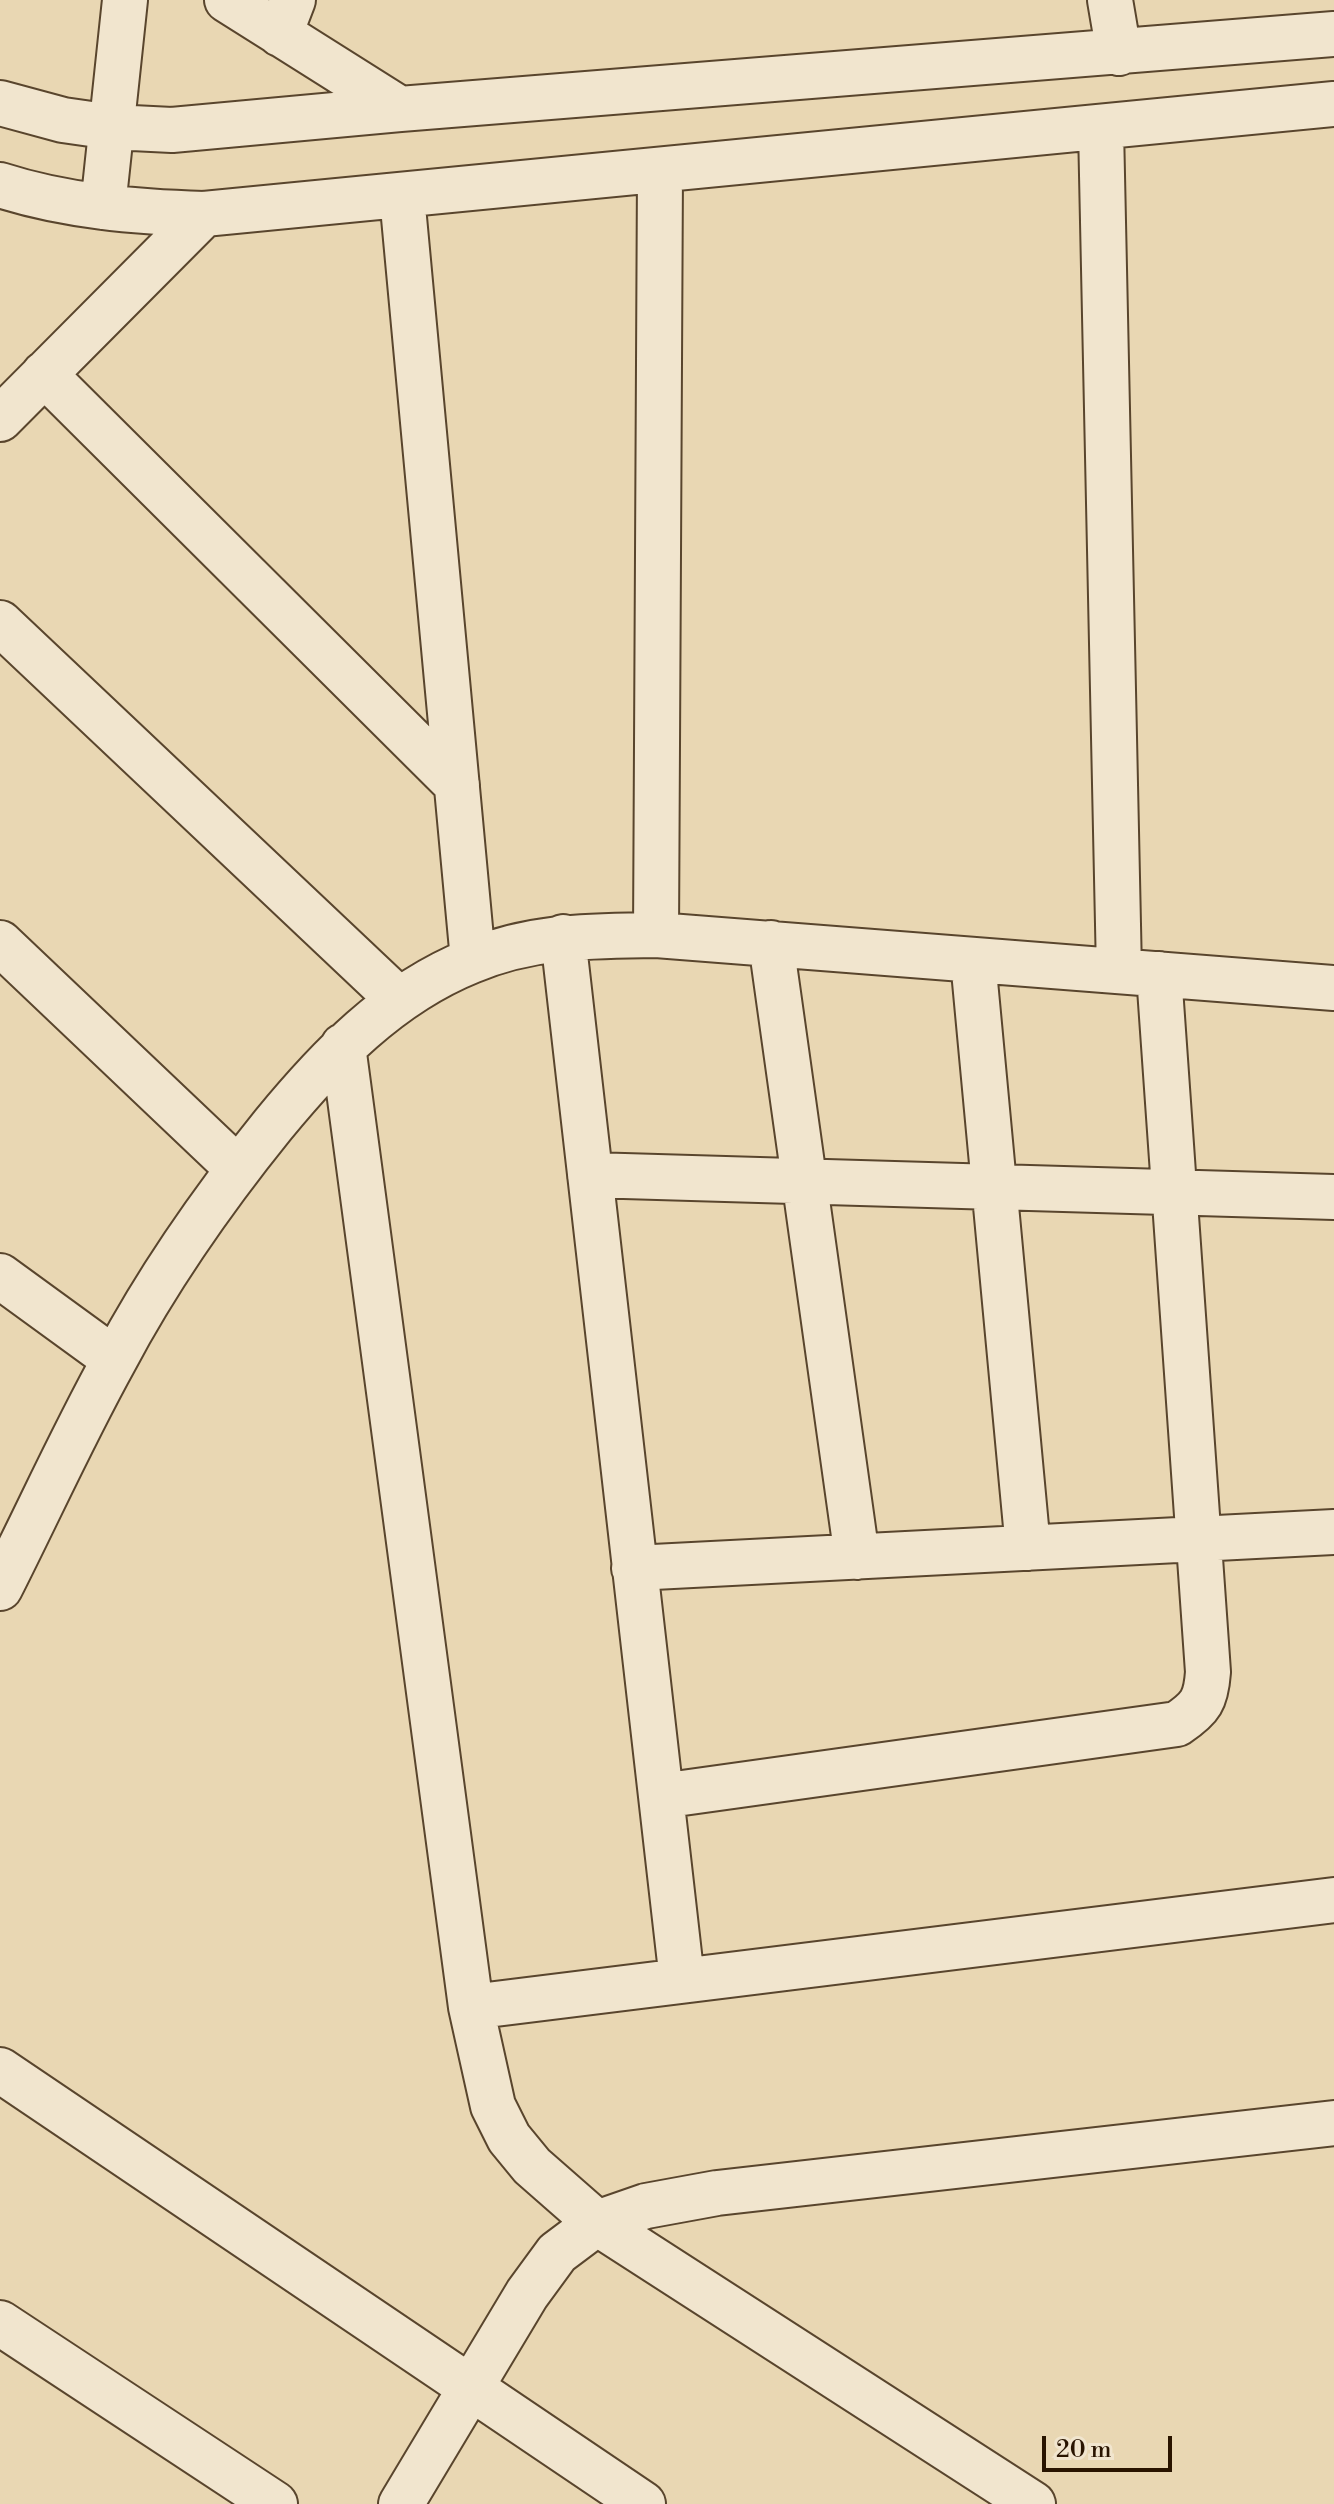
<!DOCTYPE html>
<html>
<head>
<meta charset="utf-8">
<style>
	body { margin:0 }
	#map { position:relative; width:1334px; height:2504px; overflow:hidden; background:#e9d7b3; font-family:"Libre Bodoni",serif }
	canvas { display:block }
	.scale { position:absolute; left:1042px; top:2436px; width:130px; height:36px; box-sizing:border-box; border:4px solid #291400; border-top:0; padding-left:10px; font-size:24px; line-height:28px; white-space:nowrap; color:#291400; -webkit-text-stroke:6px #f1e5ce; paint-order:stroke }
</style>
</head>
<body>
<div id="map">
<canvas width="1334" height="2504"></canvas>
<div class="scale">20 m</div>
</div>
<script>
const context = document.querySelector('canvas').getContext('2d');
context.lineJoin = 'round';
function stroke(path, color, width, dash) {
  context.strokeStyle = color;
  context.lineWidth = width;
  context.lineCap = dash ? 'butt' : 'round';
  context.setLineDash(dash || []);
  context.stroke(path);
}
const street = new Path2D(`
	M 227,0 L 400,109
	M 1110,0 L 1119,53
	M 280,34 L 293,0
	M 0,103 L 63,120 L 112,127 L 172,130 L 400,109 L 1334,34
	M 1101,128 L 1119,971
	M 0,185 C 65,206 136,212 204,214 L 1334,104
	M 402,196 L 473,960
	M 103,207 L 125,0
	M 44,374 L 457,785
	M 0,419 L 204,214
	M 0,623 L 398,999
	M 656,935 L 660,172
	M 563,937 L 682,1980
	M 0,943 L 238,1169
	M 771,943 L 857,1557
	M 973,960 L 1028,1548
	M 343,1046 L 471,2007 L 493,2106 L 509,2138 L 532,2166 L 597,2223 L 1033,2504
	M 590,1175 L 1334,1197
	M 0,1276 L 114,1359
	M 634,1568 L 1334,1532
	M 0,1588 C 38,1513 73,1435 114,1361 C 158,1278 214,1198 273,1125 C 328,1058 389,994 471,961 C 533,935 591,936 656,935 L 1334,988
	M 661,1796 L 1177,1724 C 1201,1708 1206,1700 1208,1672 L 1159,974
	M 471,2007 L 1334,1900
	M 0,2070 L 643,2504
	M 0,2323 L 275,2504
	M 401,2504 L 527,2294 L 557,2253 L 597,2223 L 646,2206 L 717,2193 L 1334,2123`);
stroke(street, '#59452d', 48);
stroke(street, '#f1e5ce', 44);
</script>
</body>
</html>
